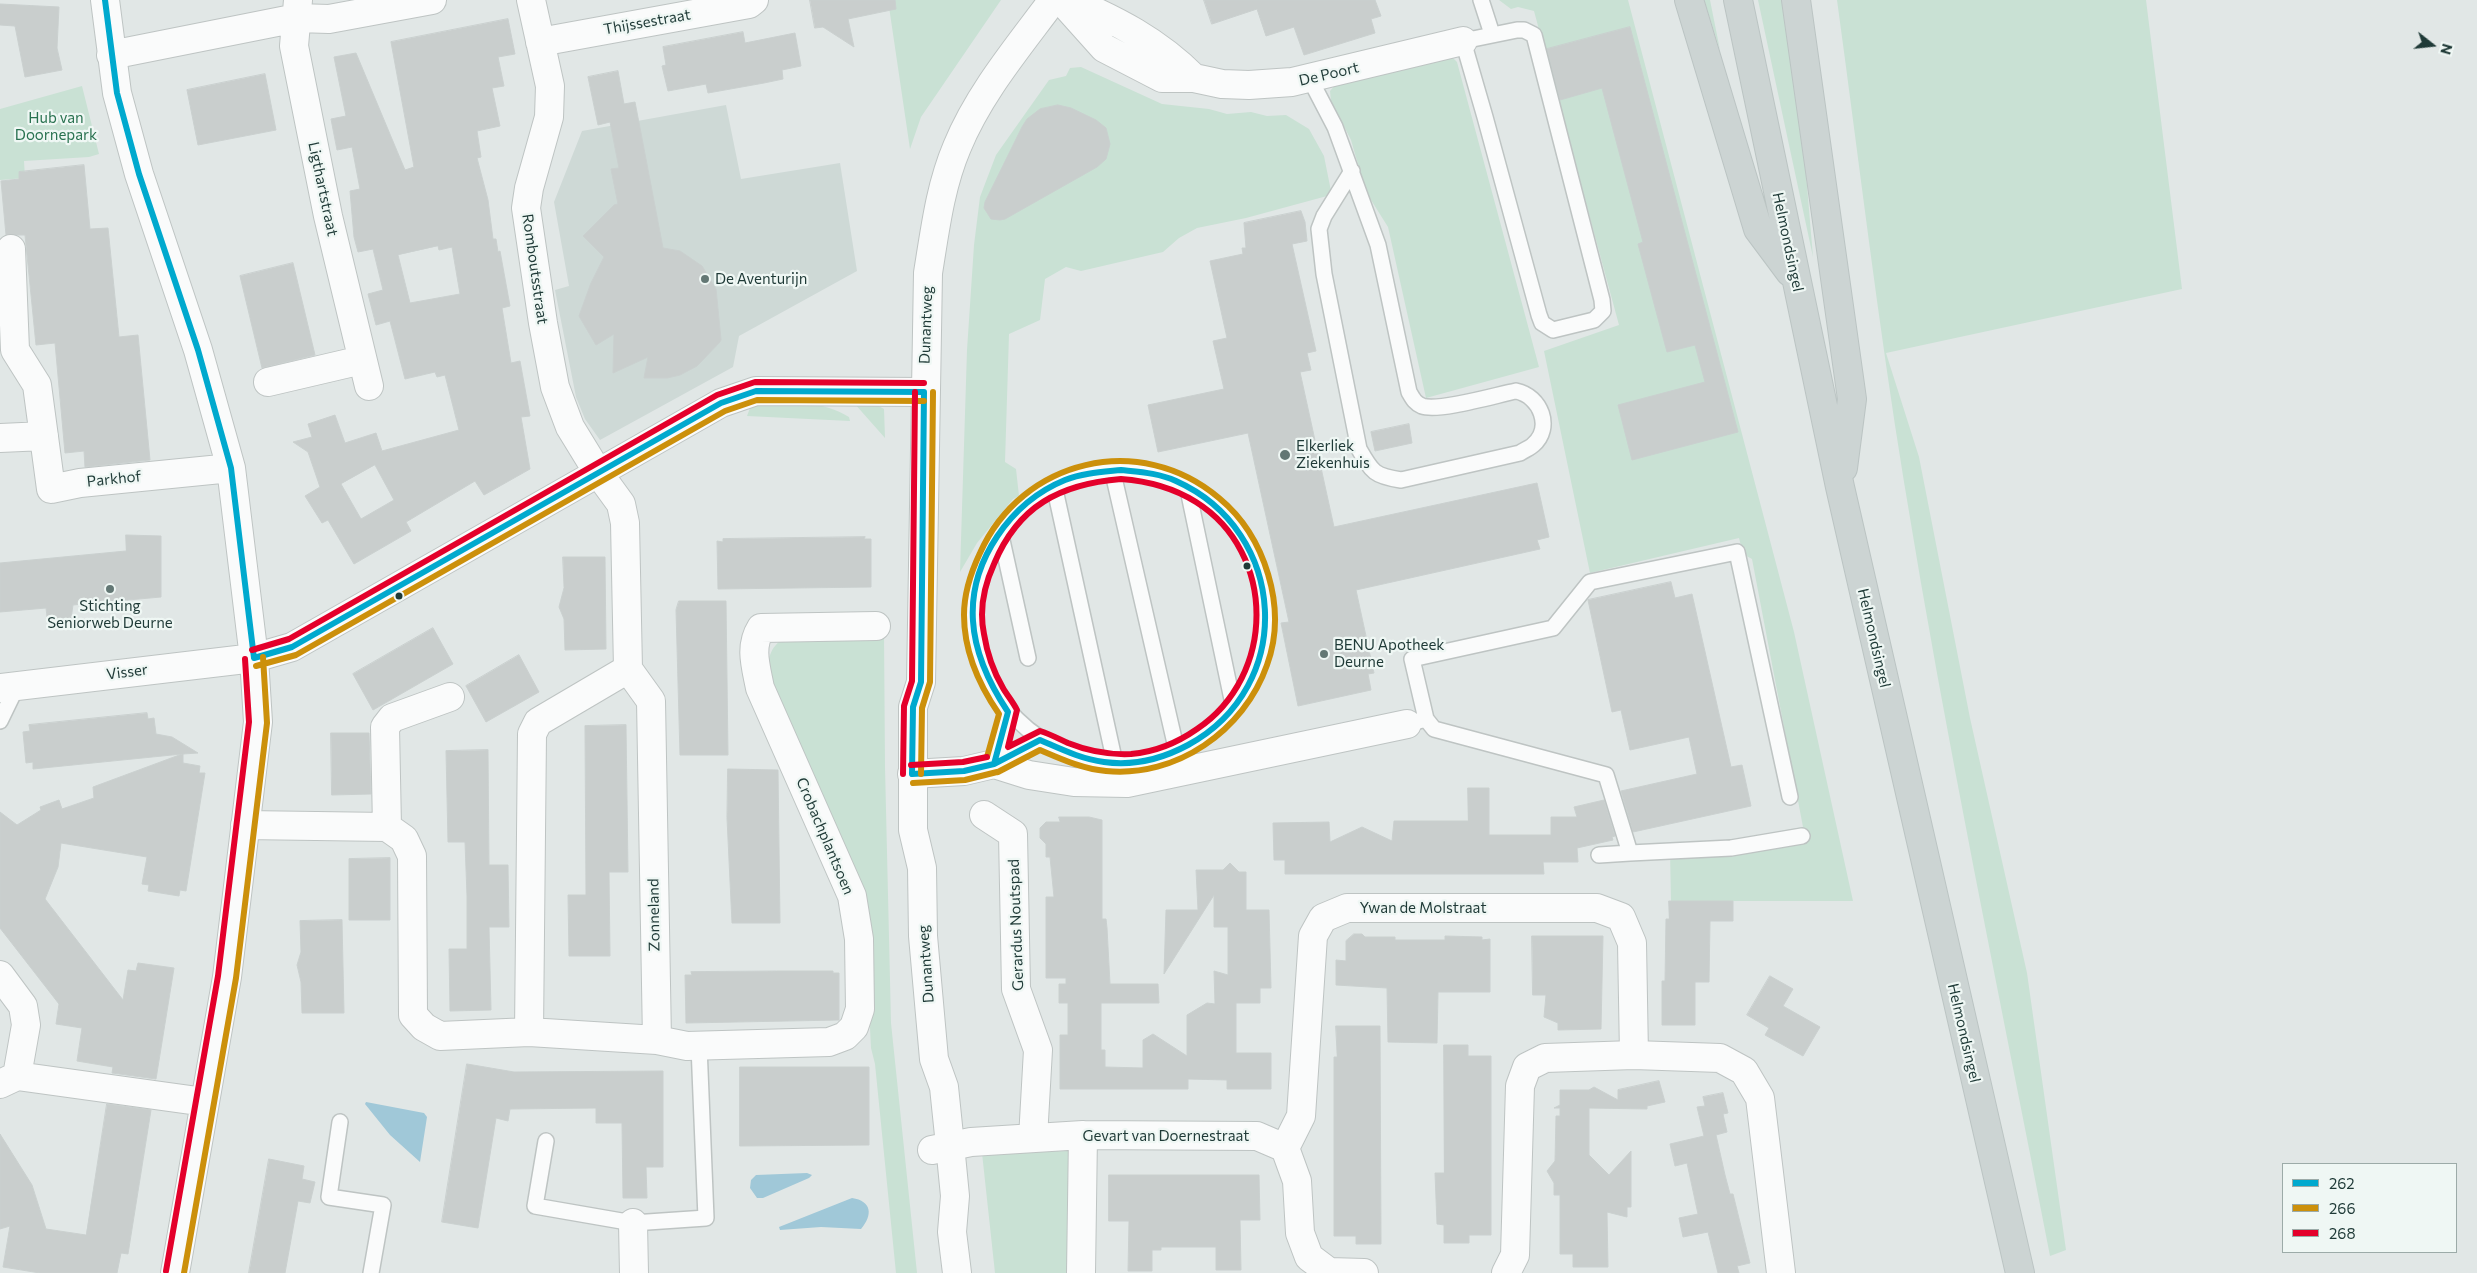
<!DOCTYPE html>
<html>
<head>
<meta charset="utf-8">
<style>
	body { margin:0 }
	#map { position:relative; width:2477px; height:1273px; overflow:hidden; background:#e1e7e6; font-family:Commissioner,sans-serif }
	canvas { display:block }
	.legend { position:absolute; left:2282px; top:1163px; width:175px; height:90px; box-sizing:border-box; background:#eff7f4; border:1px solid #9caba8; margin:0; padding:6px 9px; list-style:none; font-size:15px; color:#1f3a37 }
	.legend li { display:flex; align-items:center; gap:10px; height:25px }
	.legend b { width:25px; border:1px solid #9caba8 }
	.north { position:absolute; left:2407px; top:20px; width:50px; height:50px; -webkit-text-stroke:4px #eff7f4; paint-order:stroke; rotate:106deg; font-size:14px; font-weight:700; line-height:20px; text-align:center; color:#1f3a37 }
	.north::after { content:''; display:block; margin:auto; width:18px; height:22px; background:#1f3a37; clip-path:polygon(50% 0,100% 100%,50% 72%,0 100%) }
</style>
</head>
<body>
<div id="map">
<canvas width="2477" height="1273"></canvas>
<ul class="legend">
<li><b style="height:6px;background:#00a9ce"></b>262</li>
<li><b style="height:6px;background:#cc900b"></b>266</li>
<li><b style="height:6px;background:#e4002b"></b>268</li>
</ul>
<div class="north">N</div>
</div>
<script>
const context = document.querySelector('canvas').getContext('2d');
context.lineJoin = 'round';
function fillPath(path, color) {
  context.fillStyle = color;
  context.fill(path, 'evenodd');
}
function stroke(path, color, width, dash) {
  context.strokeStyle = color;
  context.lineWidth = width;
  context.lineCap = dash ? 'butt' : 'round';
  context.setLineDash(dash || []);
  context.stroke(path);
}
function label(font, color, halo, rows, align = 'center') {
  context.font = font + ' Commissioner,sans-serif';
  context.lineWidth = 4.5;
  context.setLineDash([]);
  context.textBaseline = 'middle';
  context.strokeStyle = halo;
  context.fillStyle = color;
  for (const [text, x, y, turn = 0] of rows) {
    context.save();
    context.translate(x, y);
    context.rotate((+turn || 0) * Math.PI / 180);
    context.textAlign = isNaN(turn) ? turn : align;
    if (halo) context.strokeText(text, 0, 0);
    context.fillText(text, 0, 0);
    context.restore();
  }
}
fillPath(new Path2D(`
	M 726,105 L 741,179 L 840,163 L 857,271 L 739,336 L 733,367 L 600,440 L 585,419 L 576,397 L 555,290 L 569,286 L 554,202 L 582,131 Z`), '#ced9d6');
fillPath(new Path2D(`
	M 888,0 L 1001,0 L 921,117 L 910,149 Z
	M 1499,0 L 1628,0 L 1794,632 L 1853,901 L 1671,901 L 1670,851 L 1803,827 L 1752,559 L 1743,554 L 1739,538 L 1590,573 L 1544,351 L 1619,325 L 1534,11 L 1518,7 L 1511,9 Z
	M 1704,0 L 1710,0 L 1720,50 Z
	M 1758,0 L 1784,0 L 1806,174 L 1813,257 Z
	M 1837,0 L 2146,0 L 2182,289 L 1886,353 L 1919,457 L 1970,718 L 2027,973 L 2066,1250 L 2050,1256 C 2000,998 1946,741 1904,482 C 1878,322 1859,161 1837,0 Z
	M 1451,56 L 1457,62 L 1539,367 L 1426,398 L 1388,227 L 1366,192 L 1351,140 L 1331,101 L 1330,91 L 1338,82 Z
	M 1081,67 L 1162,104 L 1209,109 L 1227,114 L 1251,112 L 1267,116 L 1286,115 L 1309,129 L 1324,156 L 1331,191 L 1327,196 L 1246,218 L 1197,228 L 1179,238 L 1163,252 L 1081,271 L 1066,267 L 1045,279 L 1040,320 L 1009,334 L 1005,462 L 1016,469 L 1019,496 L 1013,499 L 977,543 L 960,572 L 967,350 L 974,245 L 980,197 L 996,155 L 1049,80 L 1066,76 L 1070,68 Z
	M 82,86 L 99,154 L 89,157 L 24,161 L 25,178 L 0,180 L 0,109 Z
	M 767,401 C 796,402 823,401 849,417 L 850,421 L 747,416 L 750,408 Z
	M 854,403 L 877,405 L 884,409 L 885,438 Z
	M 884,633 L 885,767 L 891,1023 L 917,1273 L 896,1273 L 875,1064 L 871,1048 L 870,1028 L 872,985 L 768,677 C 768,655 770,646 789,635 Z
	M 1068,1151 L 1068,1273 L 995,1273 L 982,1153 Z`), '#c9e1d4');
fillPath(new Path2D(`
	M 366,1102 L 424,1113 L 427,1117 L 420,1162 L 390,1135 L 365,1104 Z
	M 807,1173 L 812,1175 L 809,1178 L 763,1198 L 757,1198 L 750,1188 L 751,1180 L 756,1175 Z
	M 852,1198 C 872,1201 873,1215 861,1229 L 821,1227 L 780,1230 L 779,1227 Z`), '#a0c8d8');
const building = new Path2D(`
	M 810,0 L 895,0 L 896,9 L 848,19 L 854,47 L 823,27 L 815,28 Z
	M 1204,0 L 1375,0 L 1381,16 L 1371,19 L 1375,33 L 1304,55 L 1294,27 L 1266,36 L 1257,9 L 1212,24 Z
	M 0,4 L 59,7 L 57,48 L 62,70 L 25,77 L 15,26 L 0,25 Z
	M 508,19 L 515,54 L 498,57 L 504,86 L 492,88 L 500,126 L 477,131 L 481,157 L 477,158 L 488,200 L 493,239 L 496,239 L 498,252 L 500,251 L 510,306 L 502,308 L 511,363 L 520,361 L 530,416 L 521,417 L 530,469 L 484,495 L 475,481 L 406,522 L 411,531 L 354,564 L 328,520 L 322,523 L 305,496 L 320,487 L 308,452 L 293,442 L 312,437 L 308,424 L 335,415 L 345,443 L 376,433 L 382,451 L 459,430 L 445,375 L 437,377 L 435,372 L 405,379 L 390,321 L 376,325 L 368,294 L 383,290 L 373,249 L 358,252 L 354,237 L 350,191 L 360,189 L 352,147 L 337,150 L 331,119 L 346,116 L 334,57 L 356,53 L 405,170 L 414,167 L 391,42 ZM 438,246 L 439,250 L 452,247 L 460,294 L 410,303 L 398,255 ZM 375,465 L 394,500 L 361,519 L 341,484 Z
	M 1630,27 L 1738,432 L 1632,460 L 1618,405 L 1705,382 L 1695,345 L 1667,352 L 1638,244 L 1643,242 L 1602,88 L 1560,100 L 1547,49 Z
	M 743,32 L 745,43 L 795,33 L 801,66 L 782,70 L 783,79 L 764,83 L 708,93 L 706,84 L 668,91 L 662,66 L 666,65 L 663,47 Z
	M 618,71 L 624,104 L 635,102 L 663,248 L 680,251 L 702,266 L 716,289 L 721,340 L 719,343 L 697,366 L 680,375 L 667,378 L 644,378 L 648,357 L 613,373 L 614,334 L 596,345 L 579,316 L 591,283 L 604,257 L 583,236 L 614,205 L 618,204 L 611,169 L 619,168 L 610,122 L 598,125 L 588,77 Z
	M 265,74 L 276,130 L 198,145 L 187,90 Z
	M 1058,105 L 1071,108 L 1096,120 L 1106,128 L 1110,144 L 1106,159 L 1097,167 L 1005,219 L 1000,220 L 991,219 L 984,208 L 985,202 L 1022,127 L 1027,119 L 1040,109 Z
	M 84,165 L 90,229 L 108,228 L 119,337 L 138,335 L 150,460 L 85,467 L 84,451 L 65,453 L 55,343 L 36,345 L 25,235 L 6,235 L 1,181 L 19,179 L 19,172 Z
	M 1301,211 L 1305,222 L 1307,241 L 1292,244 L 1316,351 L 1307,353 L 1311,370 L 1300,372 L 1334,527 L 1537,483 L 1549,537 L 1537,540 L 1540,549 L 1356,590 L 1374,673 L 1368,674 L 1371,690 L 1298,706 L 1281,623 L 1289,622 L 1248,433 L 1158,452 L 1148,405 L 1224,389 L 1213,341 L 1227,338 L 1210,261 L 1243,254 L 1242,248 L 1246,248 L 1244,223 Z
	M 293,263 L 315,355 L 262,368 L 240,276 Z
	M 1409,424 L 1412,443 L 1375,451 L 1371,432 Z
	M 126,535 L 161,536 L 161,597 L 73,605 L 71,619 L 47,617 L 46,608 L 0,612 L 0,563 L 126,551 Z
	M 865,537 L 864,539 L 871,539 L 871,587 L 718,589 L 717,541 L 723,542 L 723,539 Z
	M 563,557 L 605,557 L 606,649 L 565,650 L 564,619 L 559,607 L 564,588 Z
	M 1671,582 L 1675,598 L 1692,594 L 1731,767 L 1742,765 L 1751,806 L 1633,832 L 1621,791 L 1697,774 L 1689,737 L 1630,750 L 1621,710 L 1612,712 L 1588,600 Z
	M 679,601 L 726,601 L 728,755 L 680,755 L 676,610 Z
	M 433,628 L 453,664 L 373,710 L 353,674 Z
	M 519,655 L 539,692 L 486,722 L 466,686 Z
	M 147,713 L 148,719 L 154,718 L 156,734 L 172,737 L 198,753 L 183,754 L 183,763 L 200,766 L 199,773 L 205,773 L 186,891 L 180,890 L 179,896 L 148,891 L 149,885 L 142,884 L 147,857 L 61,843 L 58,867 L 45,899 L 123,1000 L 128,970 L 136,971 L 138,963 L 174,968 L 156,1079 L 112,1073 L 113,1067 L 77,1061 L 82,1028 L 56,1024 L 59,1004 L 0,928 L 0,812 L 17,825 L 41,810 L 40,807 L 59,800 L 62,809 L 94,798 L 93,787 L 182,754 L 33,769 L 33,762 L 26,763 L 23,732 L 30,731 L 29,725 Z
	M 626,725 L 628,872 L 609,872 L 610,956 L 569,956 L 568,895 L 586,895 L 585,726 Z
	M 331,733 L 369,733 L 371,794 L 332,795 Z
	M 488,750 L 489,865 L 508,865 L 509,927 L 489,927 L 491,1010 L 450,1011 L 449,949 L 467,949 L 467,896 L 465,842 L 448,842 L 446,751 Z
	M 728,769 L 778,770 L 780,923 L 732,923 L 727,818 Z
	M 1468,788 L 1489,788 L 1489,835 L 1551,835 L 1551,817 L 1577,817 L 1574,807 L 1604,800 L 1615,836 L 1612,837 L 1613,840 L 1577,848 L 1578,862 L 1543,862 L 1544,874 L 1285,874 L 1285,860 L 1274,860 L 1273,823 L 1329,822 L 1330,842 L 1362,827 L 1392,841 L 1394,821 L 1468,821 Z
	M 1059,817 L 1089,817 L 1102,820 L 1102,919 L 1106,919 L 1107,928 L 1110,984 L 1158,984 L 1159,1003 L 1101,1003 L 1101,1050 L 1105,1050 L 1105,1067 L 1143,1068 L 1143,1040 L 1153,1034 L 1187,1056 L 1187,1015 L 1207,1003 L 1215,1004 L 1214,971 L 1228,975 L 1228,927 L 1214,927 L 1214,895 L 1164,974 L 1166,910 L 1198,910 L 1196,870 L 1223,870 L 1230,863 L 1239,872 L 1246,872 L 1246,910 L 1269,910 L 1271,988 L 1260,988 L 1260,1003 L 1236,1003 L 1236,1053 L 1271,1053 L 1271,1089 L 1227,1089 L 1227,1080 L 1188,1079 L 1188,1089 L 1060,1089 L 1060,1035 L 1068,1035 L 1068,1003 L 1059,1003 L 1059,984 L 1066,984 L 1066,978 L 1046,978 L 1046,897 L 1054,897 L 1050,857 L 1046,857 L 1046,844 L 1040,838 L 1040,828 L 1046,822 L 1060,822 Z
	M 390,858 L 390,920 L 349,920 L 349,859 Z
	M 1669,901 L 1733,901 L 1733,921 L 1710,921 L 1709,982 L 1695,982 L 1695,1025 L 1662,1025 L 1662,981 L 1665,981 L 1666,919 L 1669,919 Z
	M 342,920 L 344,1013 L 302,1013 L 301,982 L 297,965 L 301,952 L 300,921 Z
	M 1354,934 L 1362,934 L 1365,937 L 1395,937 L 1395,940 L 1445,940 L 1445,936 L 1482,937 L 1482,940 L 1490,939 L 1490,992 L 1438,992 L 1437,1043 L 1388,1042 L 1387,988 L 1336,985 L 1336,960 L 1346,961 L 1346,941 Z
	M 1532,936 L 1603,936 L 1601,1029 L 1558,1030 L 1558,1023 L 1544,1017 L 1546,995 L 1533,995 Z
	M 777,971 L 833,971 L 833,973 L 839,973 L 839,1020 L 686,1023 L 685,975 L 692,975 L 691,972 Z
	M 1770,976 L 1793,989 L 1783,1006 L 1820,1027 L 1803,1056 L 1765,1035 L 1769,1028 L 1747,1015 Z
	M 1336,1026 L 1380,1026 L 1381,1244 L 1356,1244 L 1356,1236 L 1334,1236 L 1334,1057 L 1337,1057 Z
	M 1444,1045 L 1468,1045 L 1468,1056 L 1491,1056 L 1491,1235 L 1469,1235 L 1469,1243 L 1444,1243 L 1444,1225 L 1437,1224 L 1435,1173 L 1444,1173 Z
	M 467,1064 L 514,1072 L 663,1071 L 663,1167 L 646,1167 L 647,1198 L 623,1198 L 622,1123 L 596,1123 L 596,1108 L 510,1109 L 508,1121 L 496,1118 L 478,1228 L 442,1222 Z
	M 740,1067 L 869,1067 L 869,1145 L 740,1146 Z
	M 1659,1081 L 1665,1102 L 1647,1106 L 1647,1109 L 1589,1108 L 1589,1155 L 1609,1175 L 1631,1151 L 1631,1207 L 1627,1207 L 1627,1217 L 1607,1212 L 1608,1267 L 1573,1267 L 1573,1254 L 1560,1254 L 1560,1195 L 1554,1195 L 1554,1183 L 1547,1171 L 1555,1161 L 1556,1116 L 1560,1116 L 1560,1108 L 1554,1108 L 1560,1105 L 1560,1090 L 1589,1090 L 1594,1087 L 1618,1100 L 1618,1090 Z
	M 1723,1093 L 1728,1113 L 1723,1114 L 1727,1132 L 1716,1135 L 1725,1175 L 1730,1194 L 1733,1194 L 1750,1263 L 1737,1266 L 1739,1273 L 1718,1273 L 1708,1232 L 1683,1237 L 1679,1218 L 1698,1214 L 1687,1163 L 1675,1166 L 1670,1144 L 1704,1136 L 1697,1107 L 1705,1106 L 1703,1097 Z
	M 107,1104 L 151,1110 L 128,1254 L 121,1253 L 117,1273 L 40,1273 L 3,1267 L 10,1226 L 0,1229 L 0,1134 L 32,1185 L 46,1229 L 86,1235 Z
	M 269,1159 L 304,1166 L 302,1179 L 315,1182 L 310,1203 L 298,1201 L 285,1273 L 249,1273 Z
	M 1109,1175 L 1259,1175 L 1260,1220 L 1240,1220 L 1241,1270 L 1216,1270 L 1216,1247 L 1161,1247 L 1161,1250 L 1152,1250 L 1152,1271 L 1128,1271 L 1129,1221 L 1109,1221 Z`);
fillPath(building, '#c9cecd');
stroke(building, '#cad0cf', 1);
const service = new Path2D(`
	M 1481,0 L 1492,34
	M 1517,30 L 1524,30 L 1534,35 L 1602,300 L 1603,311 L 1594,320 L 1553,330 L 1542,323 L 1539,315 L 1485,117 L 1463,41 Z
	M 1310,79 L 1335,127 L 1378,245 L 1409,392 C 1413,399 1415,403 1422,406 C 1439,412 1496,395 1516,391 C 1541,396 1553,428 1533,445 C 1530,448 1524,450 1520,453 L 1401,480 C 1374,476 1372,472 1359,449 L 1324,274 L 1319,229 L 1324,216 L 1352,171
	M 1112,469 L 1177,752
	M974 616a146 146 0 1 1 292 0a146 146 0 1 1-292 0Z
	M 1054,485 L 1115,763
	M 1187,485 L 1234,709
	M 1000,531 L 1028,658
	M 1426,719 L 1434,729 L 1606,775 L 1630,853 L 1731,848 L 1802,836
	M 0,721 L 17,686
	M 1407,724 L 1426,719 L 1412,659 L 1553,628 L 1590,582 L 1737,552 L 1790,797
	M 994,764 L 1008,712
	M 994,764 L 1040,740
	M 1599,855 L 1630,853
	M 340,1122 L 329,1197 L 383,1205 L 371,1273
	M 546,1141 L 535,1206 L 633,1223 L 706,1218 L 699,1046`);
const minor = new Path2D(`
	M 105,0 L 117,93 L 139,174 L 198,350 L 231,468 L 254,658 L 258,722 L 227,977 L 175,1273
	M 298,0 L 294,46 L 328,216 L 369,386
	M 1061,0 L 1104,48 L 1162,78 L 1194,78 L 1222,84 L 1249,85 L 1292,82 L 1463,41
	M 1069,0 C 1116,20 1157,41 1194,78
	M 540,42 L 749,4 L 754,0
	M 111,55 L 297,18 L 329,19 L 432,0
	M 11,249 L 15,350 L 37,385 L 51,489 L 80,483 L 231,468
	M 268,382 L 362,360
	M 0,438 L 44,436
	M 0,688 L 254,658 L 292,647 L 721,403 L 756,391 L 924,392
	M 912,774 L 964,771 L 994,764 L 1029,775 L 1074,782 L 1127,783 L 1407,724
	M 984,815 L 1013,834 L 1016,989 L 1038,1050 L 1033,1138
	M 245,825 L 387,827 L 404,839 L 412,856 L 413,1015 L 424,1027 L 440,1036 L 529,1032 L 532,734 L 538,722 L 628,669
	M 387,827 L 385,727 L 392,718 L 450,697
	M 0,975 L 23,1006 L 26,1025 L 17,1076
	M 529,1032 L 657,1040 L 651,701 L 628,669 L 625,523 L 621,504 L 597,471 L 570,427 L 555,387 L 543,323 L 526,208 L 529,188 L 549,117 L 550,86 L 531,0
	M 657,1040 L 687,1046 L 829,1042 L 845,1036 L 854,1027 L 860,1009 L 859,939 L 852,896 L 760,688 C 756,667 749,647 761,628 L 876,626
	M 0,1084 L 17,1076 L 205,1102
	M 1285,1148 L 1301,1116 L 1313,936 L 1323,918 L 1347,908 L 1597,908 L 1621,917 L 1632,943 L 1634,1055
	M 932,1150 L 971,1142 L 1083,1135 L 1257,1136 L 1285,1148 L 1297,1181 L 1300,1233 L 1309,1257 L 1329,1272 L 1364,1273
	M 633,1223 L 634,1273
	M 1081,1273 L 1083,1135
	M 1506,1273 L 1515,1255 L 1520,1086 L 1527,1067 L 1545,1058 L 1634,1055 L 1720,1058 L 1744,1071 L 1760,1098 L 1781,1273`);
const tertiary = new Path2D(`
	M 957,1273 L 952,1232 L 955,1196 L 950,1145 L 944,1087 L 934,1059 L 923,936 L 922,868 L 913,830 L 913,707 L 921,682 L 928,273 C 935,230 940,187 957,147 C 979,93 1019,46 1053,0`);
const primary = new Path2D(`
	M 1689,0 L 1758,229 L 1790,272
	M 1738,0 L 1840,487 L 2020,1273
	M 1796,0 L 1852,399 L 1843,468`);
stroke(service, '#bec4c3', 18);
stroke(minor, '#bec4c3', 30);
stroke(tertiary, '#bec4c3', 30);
stroke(primary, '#bbc4c3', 30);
stroke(service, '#fafbfb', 15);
stroke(minor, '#fafbfb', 28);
stroke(tertiary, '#fafbfb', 28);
stroke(primary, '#ccd4d3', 28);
stroke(new Path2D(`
	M 105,0 L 117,93 L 139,174 L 198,350 L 231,468 L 254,658
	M 1121,470 C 1140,472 1159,473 1176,481 C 1288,531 1297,686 1188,745 C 1162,759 1133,766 1104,762 C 1081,759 1061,749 1040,740 L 994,764 L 1008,712 C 990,685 975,654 973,621 C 969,561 1011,502 1065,480 C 1083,473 1102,472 1121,470 Z
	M 254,658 L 292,647 L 721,403 L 756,391 L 924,392
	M 912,774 L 964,771 L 994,764
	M 912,774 L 913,707 L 921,682 L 924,392`), '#00a9ce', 6);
stroke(new Path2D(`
	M 256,666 L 296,655 L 725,411 L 757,400 L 924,401
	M 987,757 L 999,714 C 979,685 964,650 964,615 C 964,593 971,572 980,553 C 1022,459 1140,431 1219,498 C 1265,536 1288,608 1267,665 C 1244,731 1176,778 1106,771 C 1083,769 1061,759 1040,750 L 998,772
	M 921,774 L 922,708 L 930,682 L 933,392
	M 913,783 L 965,780 L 997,772
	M 184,1273 L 236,978 L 267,723 L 263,657`), '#cc900b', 6);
stroke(new Path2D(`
	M 1121,479 C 1148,481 1172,487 1196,502 C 1277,553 1276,676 1197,729 C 1177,743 1155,752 1131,754 C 1109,755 1088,751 1068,743 C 1059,739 1050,734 1040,731 L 1008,747 L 1017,710 C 1013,702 1007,695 1003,688 C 993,671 987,653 984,634 C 979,610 984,586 994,564 C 1018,506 1060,484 1121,479 Z
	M 252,650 L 289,639 L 717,395 L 755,382 L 924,383
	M 911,765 L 963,762 L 987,757
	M 903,774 L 904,706 L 912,681 L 915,392
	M 166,1271 L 218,976 L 249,722 L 245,659`), '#e4002b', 6);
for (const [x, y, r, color] of [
	[705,279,5,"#637774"],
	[1285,455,6,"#637774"],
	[1247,566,4.5,"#1f3a37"],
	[110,589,5,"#637774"],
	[399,596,4.5,"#1f3a37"],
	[1324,654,5,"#637774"]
]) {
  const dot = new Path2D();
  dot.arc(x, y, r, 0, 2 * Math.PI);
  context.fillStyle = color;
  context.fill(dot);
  stroke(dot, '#eff7f4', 2);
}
label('15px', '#1f3a37', '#eff7f4', [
	["Thijssestraat",647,22,-10],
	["De Poort",1329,74,-13],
	["Ligthartstraat",323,189,78],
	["Helmondsingel",1788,242,78],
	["Romboutsstraat",535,269,82],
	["Dunantweg",926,325,-88],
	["Parkhof",114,479,-6],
	["Helmondsingel",1874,638,77],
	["Visser",127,672,-7],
	["Crobachplantsoen",825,836,67],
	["Ywan de Molstraat",1423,908],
	["Zonneland",654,915,-91],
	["Gerardus Noutspad",1016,925,-92],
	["Dunantweg",926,964,-94],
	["Helmondsingel",1964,1033,77],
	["Gevart van Doernestraat",1166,1136]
]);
label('15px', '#297250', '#eff7f4', [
	["Hub van",56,118],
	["Doornepark",56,135]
]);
label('15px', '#1f3a37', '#eff7f4', [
	["De Aventurijn",715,279],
	["Elkerliek",1296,446],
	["Ziekenhuis",1296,463],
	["Stichting",110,606,"center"],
	["Seniorweb Deurne",110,623,"center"],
	["BENU Apotheek",1334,645],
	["Deurne",1334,662]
], 'left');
</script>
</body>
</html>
